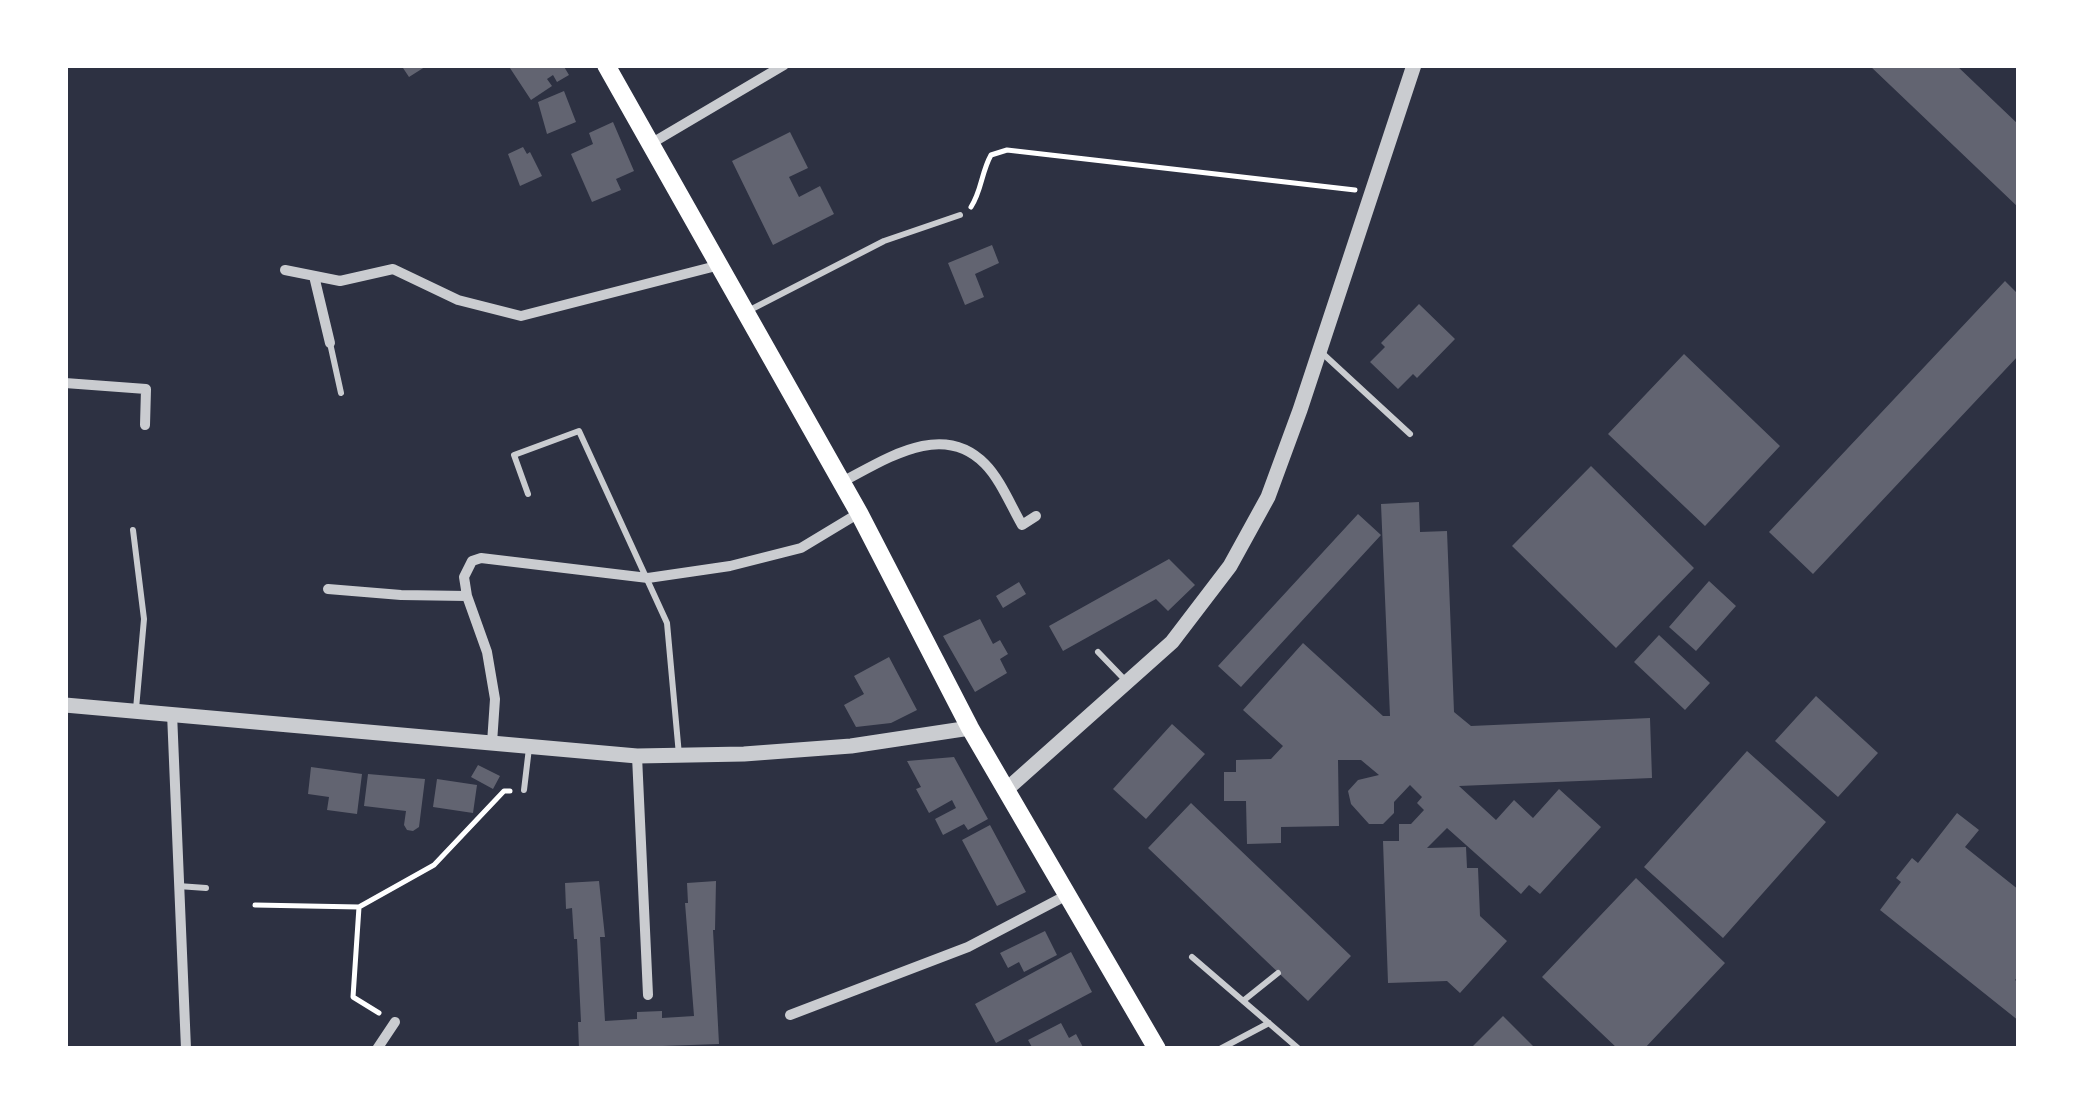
<!DOCTYPE html>
<html>
<head>
<meta charset="utf-8">
<style>
	body { margin:0 }
	#map { position:relative; width:2084px; height:1114px; overflow:hidden; background:#2d3142; font-family:Jost,sans-serif }
	canvas { display:block }
	.frame { position:absolute; inset:0; border:68px solid #fff; pointer-events:none }
</style>
</head>
<body>
<div id="map">
<canvas width="2084" height="1114"></canvas>
<div class="frame"></div>
</div>
<script>
const context = document.querySelector('canvas').getContext('2d');
context.lineJoin = 'round';
function fillPath(path, color) {
  context.fillStyle = color;
  context.fill(path, 'evenodd');
}
function stroke(path, color, width, dash) {
  context.strokeStyle = color;
  context.lineWidth = width;
  context.lineCap = dash ? 'butt' : 'round';
  context.setLineDash(dash || []);
  context.stroke(path);
}
fillPath(new Path2D(`
	M 401,65 L 428,65 L 409,77 Z
	M 508,65 L 563,65 L 569,75 L 557,82 L 553,75 L 547,79 L 552,86 L 531,100 Z
	M 1869,65 L 1956,65 L 2019,125 L 2019,208 Z
	M 564,91 L 576,122 L 547,134 L 538,102 Z
	M 613,122 L 634,171 L 616,179 L 621,190 L 592,202 L 571,154 L 593,144 L 589,133 Z
	M 790,132 L 808,168 L 789,177 L 799,197 L 820,186 L 834,214 L 773,245 L 732,161 Z
	M 523,147 L 527,154 L 530,152 L 542,176 L 520,186 L 508,154 Z
	M 992,245 L 999,263 L 975,274 L 984,297 L 965,305 L 948,263 Z
	M 2005,281 L 2019,295 L 2019,355 L 1813,574 L 1769,532 Z
	M 1419,304 L 1455,339 L 1417,378 L 1413,374 L 1398,389 L 1370,362 L 1385,347 L 1381,343 Z
	M 1684,354 L 1780,446 L 1705,526 L 1608,434 Z
	M 1591,466 L 1694,568 L 1616,648 L 1512,546 Z
	M 1419,502 L 1420,532 L 1447,531 L 1454,712 L 1471,726 L 1650,718 L 1652,778 L 1459,786 L 1496,820 L 1514,800 L 1533,818 L 1559,789 L 1601,827 L 1540,894 L 1529,885 L 1521,894 L 1447,828 L 1427,848 L 1466,847 L 1467,868 L 1478,868 L 1480,916 L 1507,941 L 1460,993 L 1447,981 L 1388,983 L 1383,841 L 1399,841 L 1399,824 L 1411,824 L 1424,810 L 1417,803 L 1422,797 L 1410,785 L 1394,802 L 1394,813 L 1383,824 L 1369,824 L 1351,804 L 1348,791 L 1358,780 L 1379,775 L 1361,760 L 1338,760 L 1339,826 L 1281,827 L 1281,843 L 1247,844 L 1246,801 L 1224,801 L 1224,772 L 1236,772 L 1236,760 L 1271,759 L 1283,746 L 1243,710 L 1303,643 L 1383,716 L 1390,716 L 1381,504 Z
	M 1358,514 L 1381,535 L 1241,687 L 1218,666 Z
	M 1169,559 L 1195,585 L 1168,611 L 1156,599 L 1063,651 L 1049,626 Z
	M 1709,581 L 1736,606 L 1696,651 L 1669,627 Z
	M 1019,582 L 1026,594 L 1003,608 L 996,596 Z
	M 980,619 L 993,644 L 1000,640 L 1008,654 L 1000,659 L 1007,673 L 975,692 L 943,636 Z
	M 1659,635 L 1710,683 L 1685,710 L 1634,662 Z
	M 889,657 L 917,710 L 891,723 L 856,727 L 844,705 L 864,694 L 854,676 Z
	M 1816,696 L 1878,753 L 1838,797 L 1775,741 Z
	M 1172,724 L 1205,754 L 1146,819 L 1113,789 Z
	M 1747,751 L 1826,822 L 1723,938 L 1644,867 Z
	M 954,757 L 988,819 L 968,830 L 964,824 L 943,835 L 935,819 L 956,808 L 952,800 L 929,813 L 916,789 L 921,787 L 907,761 Z
	M 478,765 L 500,776 L 493,789 L 471,777 Z
	M 311,767 L 362,774 L 357,814 L 327,810 L 329,797 L 308,794 Z
	M 368,774 L 425,779 L 419,827 L 413,831 L 407,830 L 404,825 L 406,811 L 364,806 Z
	M 437,779 L 477,785 L 473,813 L 433,807 Z
	M 1191,803 L 1351,956 L 1308,1001 L 1148,848 Z
	M 1957,813 L 1979,830 L 1965,847 L 2019,890 L 2019,975 L 2015,980 L 2019,983 L 2019,1021 L 1880,910 L 1901,882 L 1896,878 L 1912,858 L 1918,863 Z
	M 990,825 L 1026,892 L 997,906 L 962,840 Z
	M 1636,878 L 1725,963 L 1644,1049 L 1618,1049 L 1542,977 Z
	M 599,881 L 605,937 L 600,937 L 605,1021 L 637,1019 L 637,1012 L 662,1011 L 662,1018 L 694,1016 L 685,903 L 688,903 L 687,883 L 716,881 L 715,930 L 713,930 L 719,1044 L 579,1049 L 578,1022 L 581,1022 L 577,939 L 574,939 L 572,908 L 566,909 L 565,883 Z
	M 1045,931 L 1057,955 L 1024,972 L 1019,962 L 1008,968 L 1000,953 Z
	M 1071,952 L 1092,992 L 996,1043 L 975,1004 Z
	M 1503,1016 L 1536,1049 L 1470,1049 Z
	M 1061,1023 L 1069,1038 L 1076,1034 L 1084,1049 L 1033,1049 L 1028,1040 Z`), '#626471');
stroke(new Path2D(`
	M 971,207 C 982,190 981,173 991,155 L 1007,150 L 1355,190
	M 255,905 L 359,907
	M 379,1013 L 353,997 L 359,907 L 434,865 L 504,791 L 510,791`), '#fff', 5);
stroke(new Path2D(`
	M 748,311 L 884,241 L 960,215
	M 330,343 L 341,393
	M 1321,352 L 1410,434
	M 528,494 L 514,455 L 579,431 L 667,623 L 679,755
	M 133,530 L 144,619 L 136,709
	M 1098,652 L 1125,680
	M 524,790 L 529,748
	M 178,886 L 206,888
	M 1192,957 L 1299,1049
	M 1243,1001 L 1278,973
	M 1220,1049 L 1269,1023`), '#caccd0', 6);
stroke(new Path2D(`
	M 652,143 L 784,65
	M 285,270 L 340,281 L 393,269 L 458,300 L 521,316 L 720,265
	M 314,276 L 330,343
	M 65,383 L 146,389 L 145,425
	M 842,482 C 885,460 942,420 985,464 C 1000,479 1011,506 1022,525 L 1036,516
	M 328,589 L 401,595 L 467,596
	M 172,713 L 186,1049
	M 492,743 L 495,699 L 487,652 L 467,596 L 464,577 L 472,561 L 481,558 L 648,578 L 730,566 L 801,548 L 859,513
	M 637,756 L 648,995
	M 790,1015 L 968,947 L 1067,895
	M 377,1049 L 395,1022`), '#caccd0', 10);
stroke(new Path2D(`
	M 65,705 L 637,756 L 744,754 L 851,746 L 970,728
	M 1006,790 L 1172,642 L 1230,566 L 1268,497 L 1300,410 L 1414,65`), '#caccd0', 15);
stroke(new Path2D(`
	M 606,65 L 859,513 L 970,728 L 1157,1049`), '#fff', 18);
</script>
</body>
</html>
